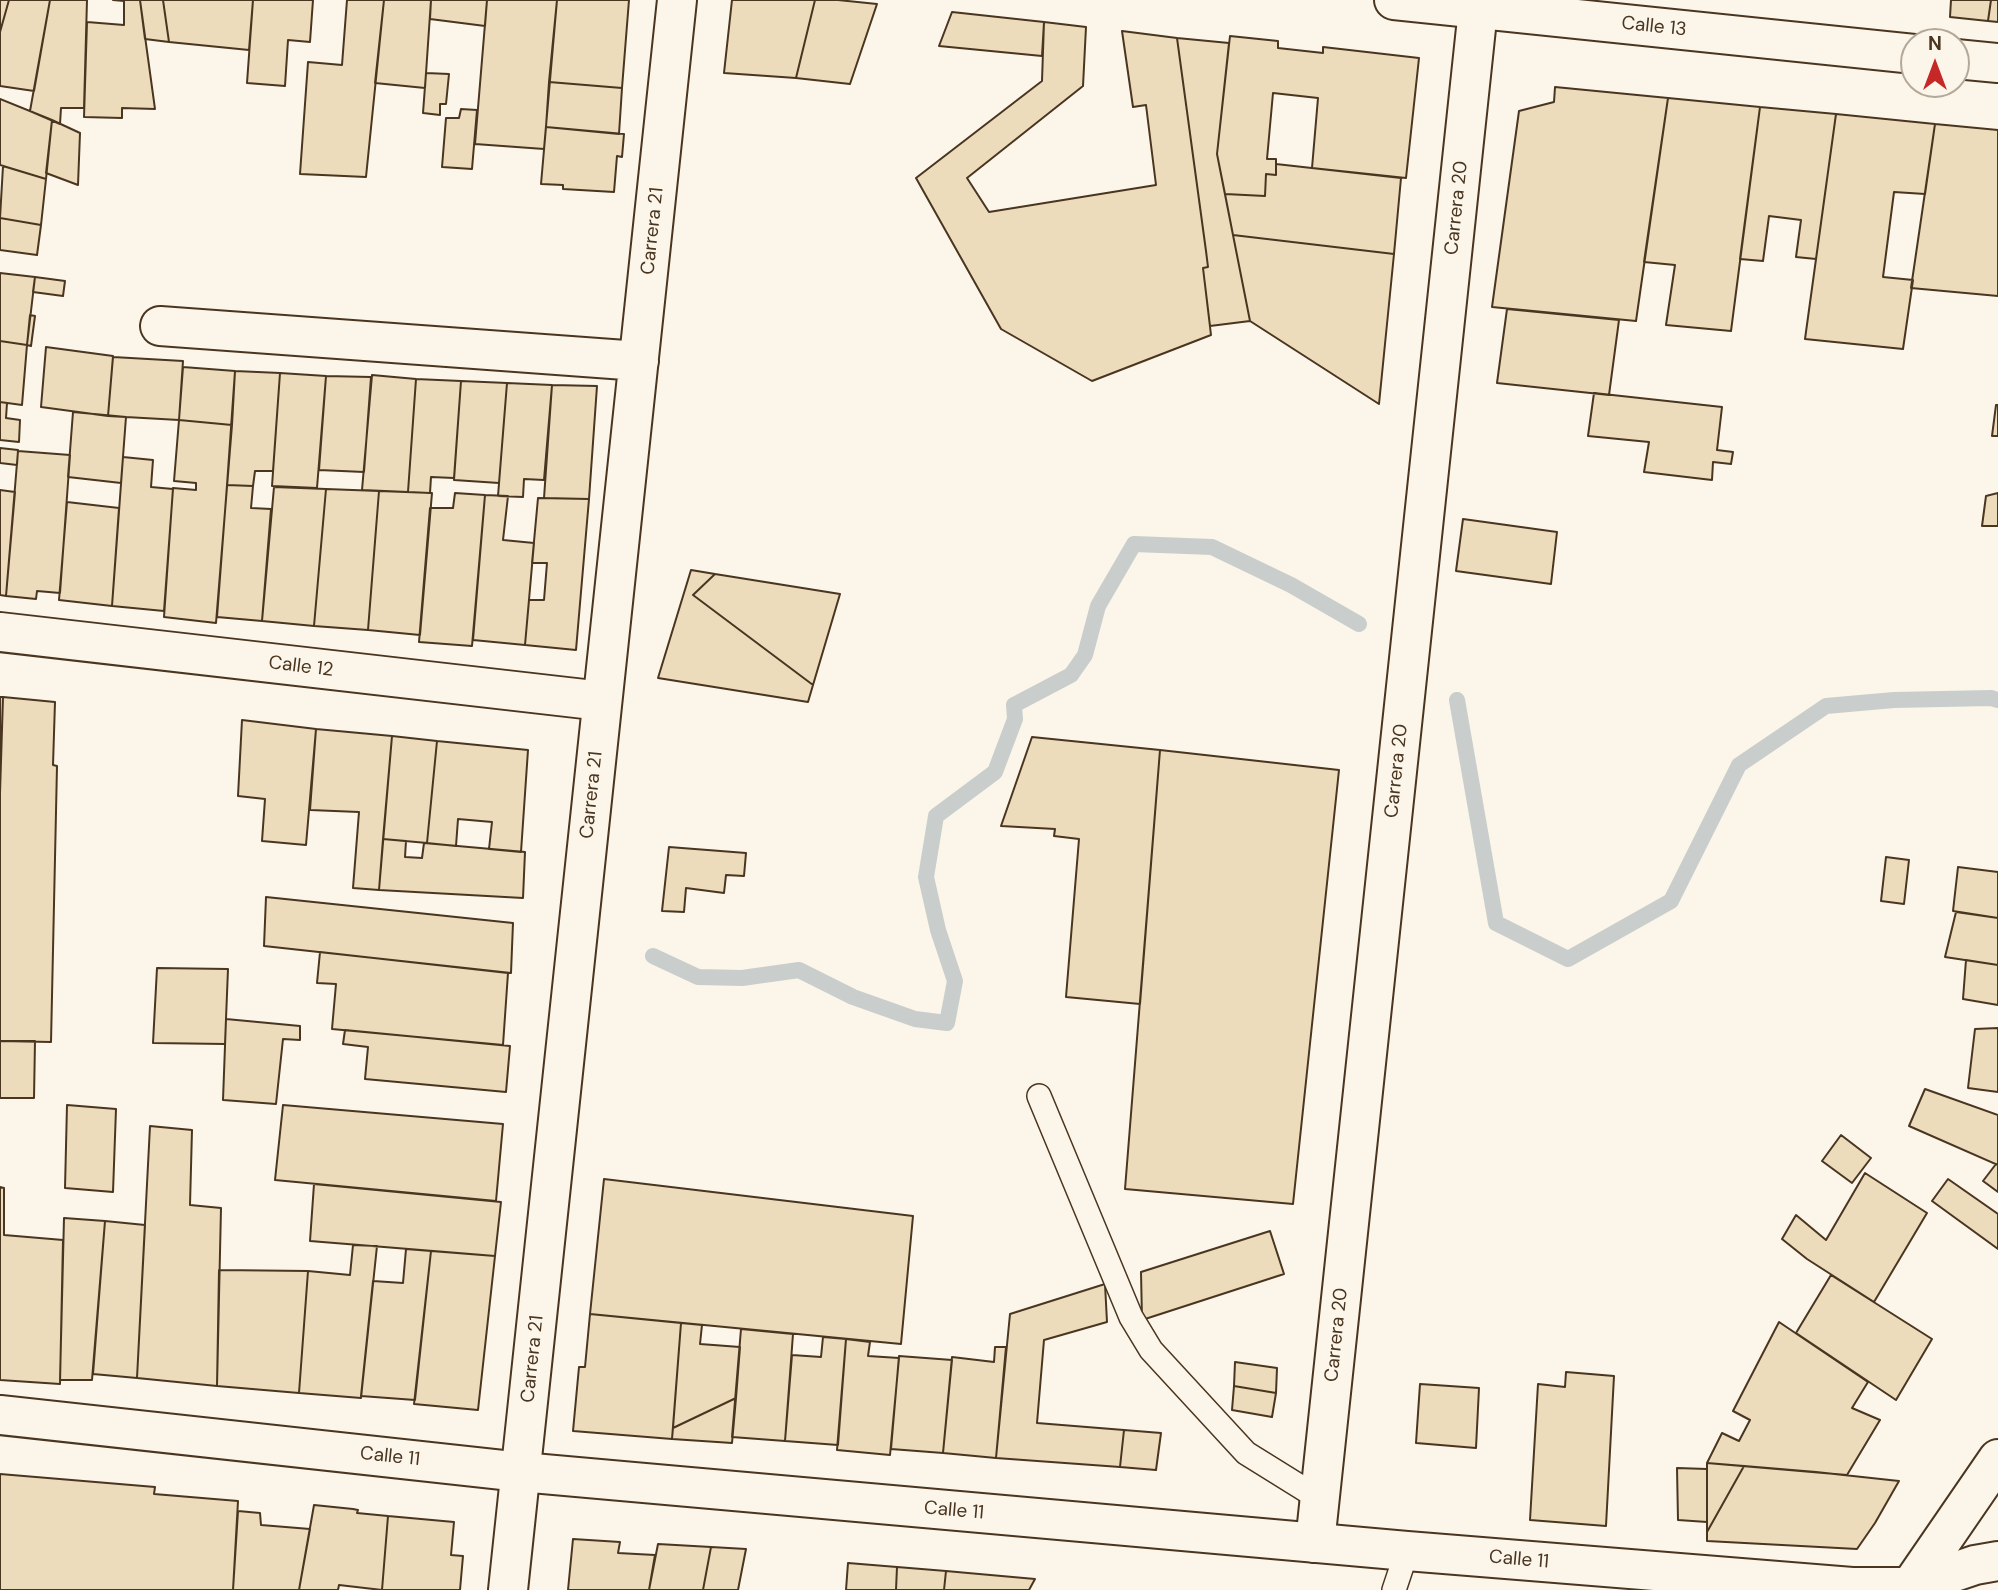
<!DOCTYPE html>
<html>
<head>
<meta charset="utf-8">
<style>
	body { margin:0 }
	#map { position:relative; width:1998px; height:1590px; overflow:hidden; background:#fbf6e9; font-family:"DM Sans",sans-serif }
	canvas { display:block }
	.north { position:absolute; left:1900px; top:28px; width:70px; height:70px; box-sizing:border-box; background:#fbf6e9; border:2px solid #b4a999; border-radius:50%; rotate:0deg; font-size:19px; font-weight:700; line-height:28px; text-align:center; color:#4a3520 }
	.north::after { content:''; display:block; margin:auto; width:24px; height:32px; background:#c62828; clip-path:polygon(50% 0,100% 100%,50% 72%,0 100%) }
</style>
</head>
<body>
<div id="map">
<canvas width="1998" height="1590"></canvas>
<div class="north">N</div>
</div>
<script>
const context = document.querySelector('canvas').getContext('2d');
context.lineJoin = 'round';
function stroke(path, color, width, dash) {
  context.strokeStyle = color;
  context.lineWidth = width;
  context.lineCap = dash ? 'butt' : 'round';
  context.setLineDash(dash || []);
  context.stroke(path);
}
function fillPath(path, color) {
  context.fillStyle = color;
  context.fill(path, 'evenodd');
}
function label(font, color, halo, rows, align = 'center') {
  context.font = font + ' "DM Sans",sans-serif';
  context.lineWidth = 5;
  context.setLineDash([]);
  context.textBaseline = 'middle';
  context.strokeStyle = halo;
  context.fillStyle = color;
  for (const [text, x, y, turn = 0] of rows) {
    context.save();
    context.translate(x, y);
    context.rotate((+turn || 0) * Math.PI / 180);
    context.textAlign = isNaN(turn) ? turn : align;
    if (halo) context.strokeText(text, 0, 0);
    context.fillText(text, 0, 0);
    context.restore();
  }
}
stroke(new Path2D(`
	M 1457,700 L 1496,923 L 1568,959 L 1671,901 L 1739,765 L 1826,706 L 1894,700 L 1991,698 L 1998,700
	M 653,956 L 698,977 L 742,978 L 799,970 L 853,997 L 915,1019 L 947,1023 L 955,981 L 938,930 L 926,877 L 936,816 L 995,772 L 1015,719 L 1014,705 L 1071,675 L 1085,655 L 1098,606 L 1134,544 L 1212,547 L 1291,585 L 1359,624`), '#c9cecd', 16);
const building = new Path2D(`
	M 0,0 L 9,0 L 0,32 Z
	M 9,0 L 50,0 L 34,91 L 0,86 L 0,32 Z
	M 50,0 L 87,0 L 84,108 L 61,108 L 60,124 L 30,111 Z
	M 113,0 L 140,0 L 155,109 L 122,108 L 122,118 L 84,117 L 87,22 L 124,25 L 124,1 Z
	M 140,0 L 163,0 L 169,42 L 145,39 Z
	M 163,0 L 253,0 L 249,50 L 169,42 Z
	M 253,0 L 313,0 L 310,42 L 288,40 L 285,86 L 247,83 Z
	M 347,0 L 384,0 L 366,177 L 300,174 L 308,62 L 342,65 Z
	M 384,0 L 431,0 L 425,88 L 375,83 Z
	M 431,0 L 487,0 L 485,26 L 430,19 Z
	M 487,0 L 557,0 L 544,149 L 475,144 Z
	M 557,0 L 629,0 L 622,88 L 549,82 Z
	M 732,0 L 815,0 L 796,78 L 724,73 Z
	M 815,0 L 838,0 L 877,4 L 850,84 L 796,78 Z
	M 1951,0 L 1991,0 L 1988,21 L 1950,17 Z
	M 1991,0 L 1998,0 L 1998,22 L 1988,21 Z
	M 952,12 L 1044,22 L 1042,56 L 939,46 Z
	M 1044,22 L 1086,27 L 1083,86 L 967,178 L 989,212 L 1156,185 L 1146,105 L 1133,107 L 1122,31 L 1177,38 L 1206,251 L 1208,267 L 1203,268 L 1211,335 L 1092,381 L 1001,329 L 916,178 L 1042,81 Z
	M 1230,36 L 1278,41 L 1278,48 L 1323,53 L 1323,47 L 1419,58 L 1406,178 L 1312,168 L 1318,98 L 1273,93 L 1267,159 L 1276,159 L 1276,175 L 1266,174 L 1265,196 L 1225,194 L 1217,154 Z
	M 1177,38 L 1229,43 L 1217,154 L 1250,321 L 1210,326 L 1203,268 L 1208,267 L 1206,251 Z
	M 426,73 L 449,74 L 446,104 L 440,104 L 440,115 L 423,113 Z
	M 549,82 L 622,88 L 619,134 L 546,127 Z
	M 1555,87 L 1668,98 L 1636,321 L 1492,307 L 1519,111 L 1554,102 Z
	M 1668,98 L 1760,107 L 1731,331 L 1666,325 L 1675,265 L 1644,262 Z
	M 0,99 L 52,120 L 46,179 L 0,165 Z
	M 1760,107 L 1836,114 L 1816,259 L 1796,257 L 1801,220 L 1769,216 L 1763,261 L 1740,259 Z
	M 461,109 L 477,110 L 472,169 L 442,167 L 446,118 L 459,118 Z
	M 1836,114 L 1935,124 L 1925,194 L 1894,192 L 1883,277 L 1913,280 L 1903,349 L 1805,339 Z
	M 52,120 L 80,133 L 78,185 L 46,173 Z
	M 1935,124 L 1998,130 L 1998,296 L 1911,288 Z
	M 546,127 L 624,134 L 622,157 L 617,156 L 614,192 L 563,189 L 563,185 L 541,184 Z
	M 1276,164 L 1401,178 L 1394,254 L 1233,235 L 1225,194 L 1265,196 L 1266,174 L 1276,175 Z
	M 3,166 L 46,179 L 41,225 L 0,218 Z
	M 0,218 L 41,225 L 37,255 L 0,250 Z
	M 1233,235 L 1394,254 L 1379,404 L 1250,321 Z
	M 0,273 L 35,277 L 27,345 L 0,341 Z
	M 35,277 L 65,281 L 63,296 L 33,292 Z
	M 1507,309 L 1619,320 L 1609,395 L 1497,383 Z
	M 30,315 L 35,316 L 31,346 L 27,345 Z
	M 0,341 L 27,345 L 22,405 L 0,402 Z
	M 46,347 L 113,356 L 108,416 L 41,407 Z
	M 113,357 L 183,361 L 179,420 L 108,416 Z
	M 183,367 L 235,371 L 232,425 L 179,420 Z
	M 235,371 L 280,373 L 273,471 L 255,471 L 253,486 L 227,485 Z
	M 280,373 L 326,376 L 317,488 L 272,486 Z
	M 372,375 L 416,379 L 408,492 L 362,490 Z
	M 326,376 L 371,377 L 364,472 L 319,470 Z
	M 416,379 L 461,381 L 454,478 L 431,477 L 430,493 L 408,492 Z
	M 461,381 L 507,383 L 499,483 L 454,480 Z
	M 507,383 L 552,385 L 544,480 L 524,479 L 523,497 L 498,496 Z
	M 552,385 L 597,386 L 589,499 L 544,498 Z
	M 1594,393 L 1722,407 L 1717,450 L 1733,452 L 1731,464 L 1713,462 L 1712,480 L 1644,472 L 1649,442 L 1588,436 Z
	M 0,402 L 7,403 L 6,418 L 20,420 L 19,442 L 0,440 Z
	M 1996,405 L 1998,405 L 1998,436 L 1992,436 Z
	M 73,412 L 126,417 L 121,483 L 68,477 Z
	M 179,420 L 232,425 L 216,623 L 164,617 L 173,488 L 196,490 L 196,483 L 174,481 Z
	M 0,448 L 18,450 L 17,465 L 0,463 Z
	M 18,451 L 70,455 L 60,593 L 37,591 L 36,599 L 6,596 Z
	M 123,457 L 153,460 L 151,487 L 173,489 L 164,611 L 112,606 Z
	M 227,485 L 253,486 L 251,508 L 271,509 L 262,621 L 217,617 Z
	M 274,487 L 326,489 L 314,626 L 262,621 Z
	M 326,489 L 379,491 L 368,630 L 314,626 Z
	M 0,490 L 15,492 L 6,596 L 0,595 Z
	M 379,491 L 432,493 L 420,635 L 368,630 Z
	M 455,493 L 485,495 L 472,646 L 419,642 L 430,508 L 453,508 Z
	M 1998,493 L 1998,526 L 1982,526 L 1986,496 Z
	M 485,495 L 508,496 L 503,540 L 534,543 L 525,645 L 473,640 Z
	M 538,498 L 589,499 L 576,650 L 525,645 L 529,600 L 544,600 L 547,563 L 532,563 Z
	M 67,502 L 119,508 L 112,606 L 59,600 Z
	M 1463,519 L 1557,532 L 1551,584 L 1456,571 Z
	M 691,570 L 715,574 L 693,595 L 813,685 L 808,702 L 658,678 Z
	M 715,574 L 840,594 L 813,685 L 693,595 Z
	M 0,697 L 3,697 L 0,786 Z
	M 3,697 L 55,702 L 53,765 L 57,766 L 51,1042 L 0,1041 L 0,793 Z
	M 242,720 L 316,729 L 306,845 L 262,841 L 265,799 L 238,796 Z
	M 316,729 L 392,736 L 379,890 L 353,888 L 359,812 L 310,810 Z
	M 392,736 L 437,741 L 427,843 L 383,839 Z
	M 1032,737 L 1160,750 L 1140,1004 L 1066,997 L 1079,839 L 1054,836 L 1055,829 L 1001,826 Z
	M 437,741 L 528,750 L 521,852 L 489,849 L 492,822 L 458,819 L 456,846 L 427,843 Z
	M 1160,750 L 1339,770 L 1293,1204 L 1125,1189 Z
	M 383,839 L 406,841 L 405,857 L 422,858 L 424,843 L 525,852 L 523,898 L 379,890 Z
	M 669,847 L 746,853 L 744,876 L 726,875 L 724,893 L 686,888 L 684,912 L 662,911 Z
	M 1886,857 L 1909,860 L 1904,904 L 1881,901 Z
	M 1958,867 L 1998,872 L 1998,918 L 1953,911 Z
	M 266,897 L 513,923 L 511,973 L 264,946 Z
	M 1956,912 L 1998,918 L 1998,965 L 1945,957 Z
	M 320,952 L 508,973 L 503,1045 L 332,1029 L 336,984 L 317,983 Z
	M 1966,960 L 1998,965 L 1998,1005 L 1963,999 Z
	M 157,968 L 228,969 L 225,1044 L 153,1043 Z
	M 226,1019 L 300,1026 L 300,1040 L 283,1039 L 276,1104 L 223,1100 Z
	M 1998,1028 L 1998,1092 L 1968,1088 L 1975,1029 Z
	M 345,1030 L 510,1046 L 506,1092 L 365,1079 L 368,1047 L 343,1044 Z
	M 0,1041 L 35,1041 L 34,1098 L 0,1098 Z
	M 1925,1089 L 1998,1115 L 1998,1165 L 1909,1126 Z
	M 67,1105 L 116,1109 L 113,1192 L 65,1188 Z
	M 283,1105 L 503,1124 L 496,1201 L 275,1180 Z
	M 150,1126 L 192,1130 L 190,1205 L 221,1208 L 217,1386 L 137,1378 Z
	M 1841,1135 L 1871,1158 L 1852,1183 L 1822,1161 Z
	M 1996,1164 L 1998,1165 L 1998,1192 L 1983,1181 Z
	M 1865,1173 L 1927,1213 L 1874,1302 L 1807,1259 L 1782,1239 L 1796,1215 L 1826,1240 Z
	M 604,1179 L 913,1216 L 901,1344 L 590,1314 Z
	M 1948,1179 L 1998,1214 L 1998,1249 L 1932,1201 Z
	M 314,1184 L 501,1202 L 495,1256 L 310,1241 Z
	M 0,1187 L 4,1188 L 4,1235 L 63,1240 L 60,1384 L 0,1380 Z
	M 64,1218 L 105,1221 L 92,1380 L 60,1380 Z
	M 105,1221 L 145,1225 L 137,1378 L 93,1374 Z
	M 1270,1231 L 1284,1274 L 1142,1320 L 1141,1272 Z
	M 353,1245 L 377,1246 L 361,1398 L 299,1393 L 308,1271 L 350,1275 Z
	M 406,1249 L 431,1251 L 415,1400 L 361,1396 L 373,1281 L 403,1283 Z
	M 431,1251 L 495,1256 L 478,1410 L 414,1404 Z
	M 219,1270 L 308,1271 L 299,1393 L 217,1386 Z
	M 1831,1275 L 1932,1339 L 1896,1400 L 1796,1333 Z
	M 1105,1284 L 1107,1322 L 1044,1340 L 1037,1423 L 1124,1430 L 1120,1467 L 996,1458 L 1010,1314 Z
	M 590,1314 L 681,1323 L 672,1439 L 573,1431 L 579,1367 L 585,1367 Z
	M 1779,1322 L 1868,1382 L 1852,1408 L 1880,1420 L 1847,1475 L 1707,1463 L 1722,1433 L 1739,1441 L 1750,1420 L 1733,1411 Z
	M 681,1323 L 702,1325 L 700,1344 L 740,1347 L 736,1398 L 673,1428 Z
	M 741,1329 L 793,1334 L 785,1441 L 732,1437 Z
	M 823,1337 L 846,1339 L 838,1445 L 785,1441 L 792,1355 L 821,1357 Z
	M 846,1339 L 870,1342 L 868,1356 L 899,1358 L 890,1455 L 837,1450 Z
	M 995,1347 L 1006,1347 L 996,1458 L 943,1453 L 952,1357 L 994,1362 Z
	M 899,1356 L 952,1360 L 943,1453 L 891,1449 Z
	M 1235,1362 L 1277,1368 L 1276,1393 L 1234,1386 Z
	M 1566,1372 L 1614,1376 L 1606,1526 L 1530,1520 L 1538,1384 L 1565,1387 Z
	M 1420,1384 L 1479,1388 L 1476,1448 L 1416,1443 Z
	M 1234,1386 L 1276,1393 L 1272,1417 L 1232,1410 Z
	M 736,1398 L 732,1443 L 672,1439 L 673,1428 Z
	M 1124,1430 L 1161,1433 L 1156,1470 L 1120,1467 Z
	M 1707,1463 L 1744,1466 L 1707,1532 Z
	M 1744,1466 L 1816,1472 L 1899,1481 L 1875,1523 L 1857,1549 L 1707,1541 L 1707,1532 Z
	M 1677,1468 L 1707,1469 L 1707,1522 L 1678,1520 Z
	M 0,1474 L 155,1487 L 154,1494 L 238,1501 L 233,1590 L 0,1590 Z
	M 314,1505 L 353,1509 L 358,1510 L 357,1513 L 388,1516 L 382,1590 L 339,1585 L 338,1590 L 299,1590 Z
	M 238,1511 L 260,1513 L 261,1525 L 310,1529 L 299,1590 L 233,1590 Z
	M 388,1516 L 454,1522 L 451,1555 L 463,1556 L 460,1590 L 382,1590 Z
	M 573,1539 L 620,1542 L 618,1553 L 655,1555 L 649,1590 L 568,1590 Z
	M 658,1544 L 711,1547 L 703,1590 L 649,1590 Z
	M 711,1547 L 746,1549 L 738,1590 L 703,1590 Z
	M 848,1563 L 897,1567 L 896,1590 L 846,1590 Z
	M 897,1567 L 946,1571 L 944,1590 L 896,1590 Z
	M 946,1571 L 968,1573 L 1035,1579 L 1029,1590 L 944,1590 Z`);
fillPath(building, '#ecdcbc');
stroke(building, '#4a3520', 2);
const lane = new Path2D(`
	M 1039,1096 L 1131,1317 L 1151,1350 L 1246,1453 L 1320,1499
	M 1394,1590 L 1407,1551`);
const street = new Path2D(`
	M 160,326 L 639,361
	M 0,632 L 602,701
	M 1315,1543 L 1479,0
	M 1910,1587 L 1975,1565 L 1998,1561
	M 508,1590 L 677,0`);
const secondary = new Path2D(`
	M 1394,0 L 1914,54
	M 1956,59 L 1998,63
	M 0,1415 L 521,1472 L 1407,1551 L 1852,1587 L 1910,1587
	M 1908,1590 L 1998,1459`);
stroke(lane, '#4a3520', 26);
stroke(street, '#4a3520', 42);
stroke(secondary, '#4a3520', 42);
stroke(lane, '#fbf6e9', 23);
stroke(street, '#fbf6e9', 38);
stroke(secondary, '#fbf6e9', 38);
label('19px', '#4a3520', '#fbf6e9', [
	["Calle 13",1654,27,6],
	["Carrera 20",1457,208,-84],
	["Carrera 21",653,231,-84],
	["Calle 12",301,667,7],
	["Carrera 20",1397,771,-84],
	["Carrera 21",592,795,-84],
	["Carrera 20",1337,1335,-84],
	["Carrera 21",533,1359,-84],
	["Calle 11",390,1457,6],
	["Calle 11",954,1511,5],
	["Calle 11",1519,1560,5]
]);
</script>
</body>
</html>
